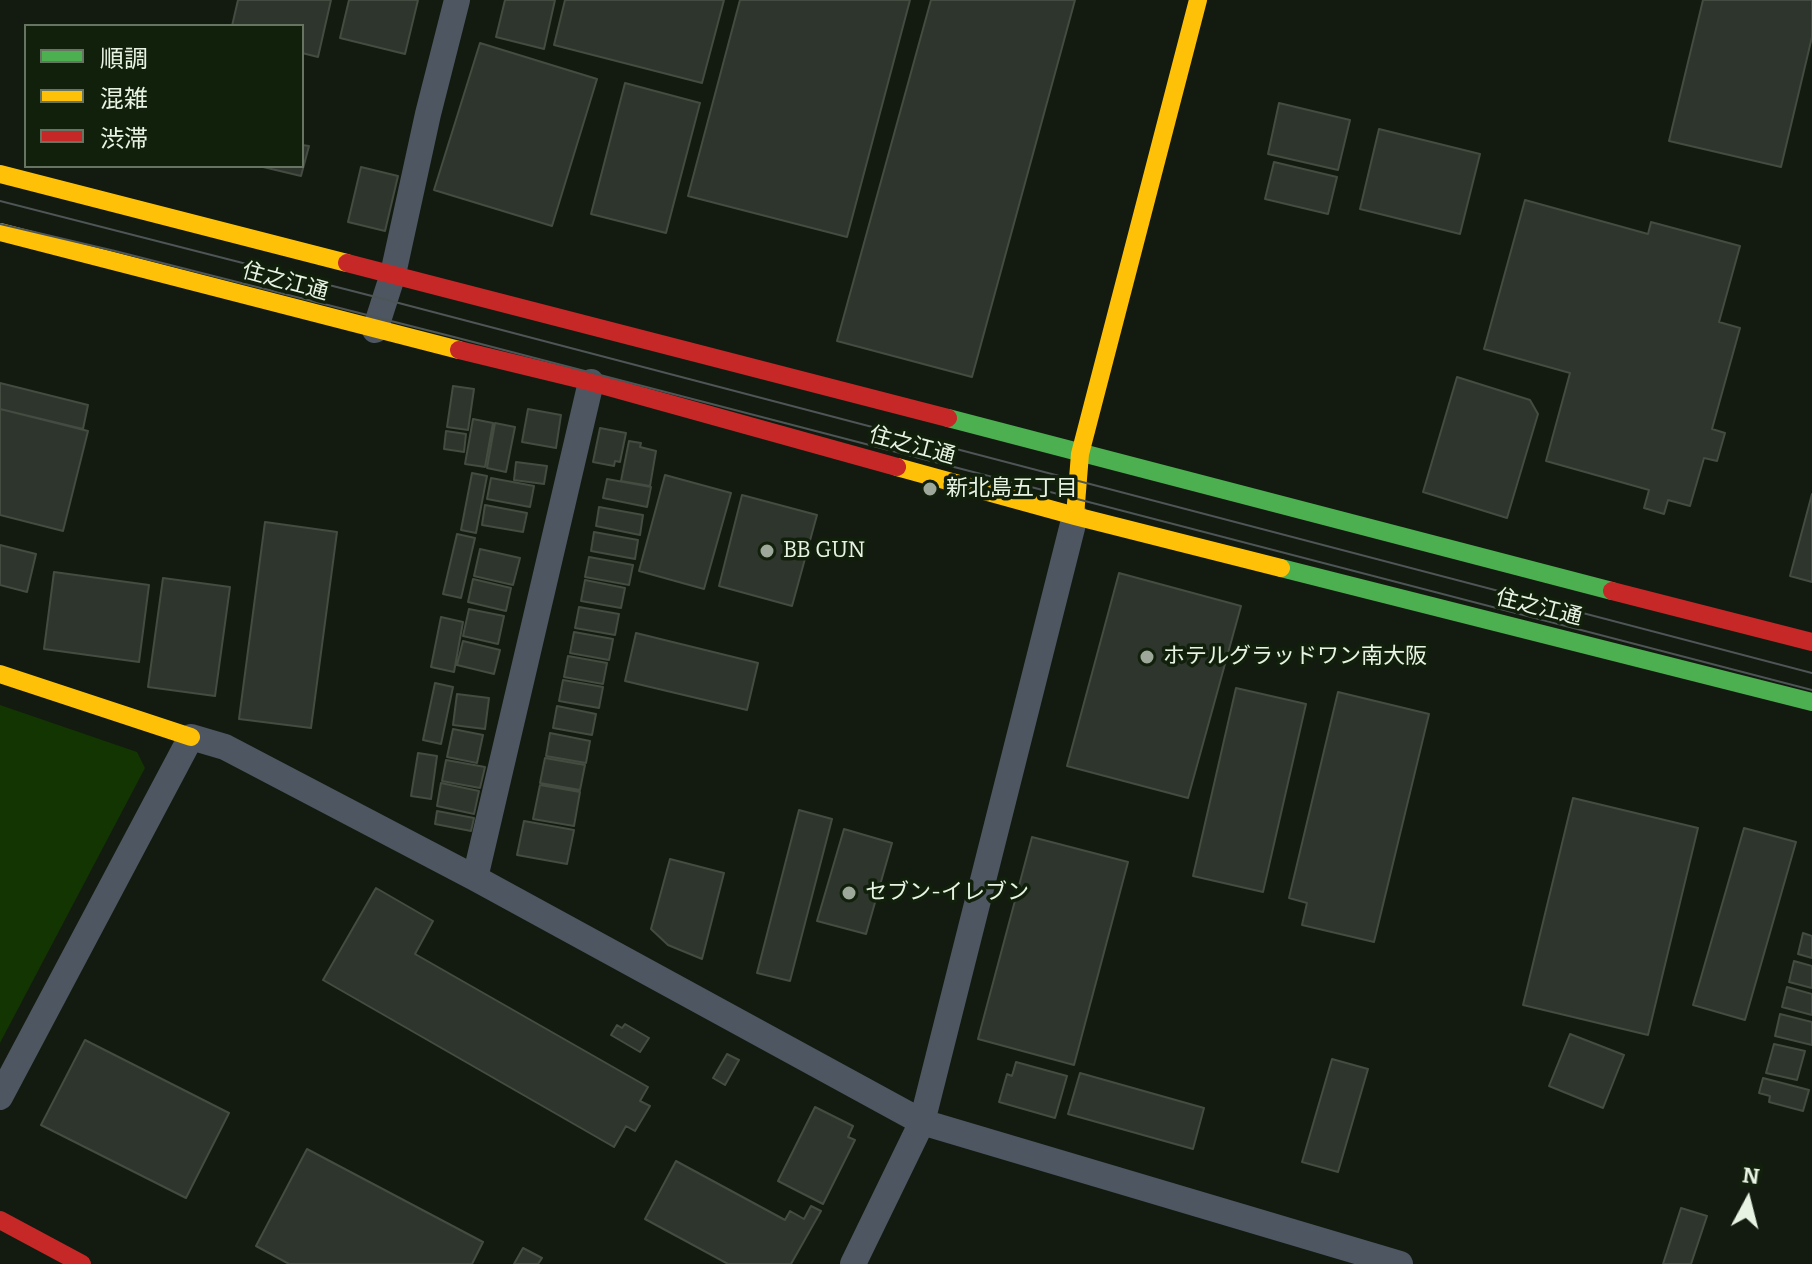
<!DOCTYPE html>
<html>
<head>
<meta charset="utf-8">
<style>
	body { margin:0 }
	#map { position:relative; width:1812px; height:1264px; overflow:hidden; background:#131b10; font-family:Bitter,"Noto Sans JP",serif }
	canvas { display:block }
	.legend { position:absolute; left:24px; top:24px; width:280px; height:144px; box-sizing:border-box; background:#11200b; border:2px solid #677462; margin:0; padding:10px 14px; list-style:none; font-size:24px; color:#e8f3e4 }
	.legend li { display:flex; align-items:center; gap:16px; height:40px }
	.legend b { width:40px; border:2px solid #677462 }
	.north { position:absolute; left:1708px; top:1160px; width:80px; height:80px; -webkit-text-stroke:6px #11200b; paint-order:stroke; rotate:7deg; font-size:22px; font-weight:700; line-height:32px; text-align:center; color:#e8f3e4 }
	.north::after { content:''; display:block; margin:auto; width:28px; height:36px; background:#e8f3e4; clip-path:polygon(50% 0,100% 100%,50% 72%,0 100%) }
</style>
</head>
<body>
<div id="map">
<canvas width="1812" height="1264"></canvas>
<ul class="legend">
<li><b style="height:10px;background:#4caf50"></b>順調</li>
<li><b style="height:10px;background:#ffc107"></b>混雑</li>
<li><b style="height:10px;background:#c62828"></b>渋滞</li>
</ul>
<div class="north">N</div>
</div>
<script>
const context = document.querySelector('canvas').getContext('2d');
context.lineJoin = 'round';
function fillPath(path, color) {
  context.fillStyle = color;
  context.fill(path, 'evenodd');
}
function stroke(path, color, width, dash) {
  context.strokeStyle = color;
  context.lineWidth = width;
  context.lineCap = dash ? 'butt' : 'round';
  context.setLineDash(dash || []);
  context.stroke(path);
}
function label(font, color, halo, rows, align = 'center') {
  context.font = font + ' Bitter,"Noto Sans JP",serif';
  context.lineWidth = 7;
  context.setLineDash([]);
  context.textBaseline = 'middle';
  context.strokeStyle = halo;
  context.fillStyle = color;
  for (const [text, x, y, turn = 0] of rows) {
    context.save();
    context.translate(x, y);
    context.rotate((+turn || 0) * Math.PI / 180);
    context.textAlign = isNaN(turn) ? turn : align;
    if (halo) context.strokeText(text, 0, 0);
    context.fillText(text, 0, 0);
    context.restore();
  }
}
fillPath(new Path2D(`
	M 0,705 L 137,752 L 145,768 L 0,1043 Z`), '#123502');
const building = new Path2D(`
	M 238,0 L 331,0 L 318,57 L 302,53 L 302,26 L 232,26 Z
	M 349,0 L 418,0 L 405,54 L 340,38 Z
	M 505,0 L 555,0 L 544,49 L 496,37 Z
	M 565,0 L 724,0 L 702,83 L 554,45 Z
	M 740,0 L 910,0 L 847,237 L 688,196 Z
	M 931,0 L 1075,0 L 972,377 L 837,341 Z
	M 1703,0 L 1812,0 L 1812,37 L 1781,167 L 1669,141 Z
	M 480,43 L 597,79 L 552,226 L 434,190 Z
	M 625,83 L 700,103 L 666,233 L 591,214 Z
	M 1279,103 L 1350,120 L 1338,170 L 1268,154 Z
	M 1379,129 L 1480,154 L 1460,234 L 1360,209 Z
	M 302,145 L 309,146 L 301,176 L 259,166 L 302,166 Z
	M 1274,162 L 1337,177 L 1328,214 L 1265,199 Z
	M 361,167 L 398,176 L 385,231 L 348,222 Z
	M 1525,200 L 1648,234 L 1651,222 L 1740,246 L 1719,322 L 1740,328 L 1712,429 L 1725,433 L 1717,461 L 1704,458 L 1690,506 L 1668,500 L 1664,514 L 1644,508 L 1649,490 L 1546,461 L 1570,373 L 1484,349 Z
	M 1457,377 L 1530,400 L 1538,414 L 1507,518 L 1423,492 Z
	M 0,383 L 88,405 L 83,429 L 0,409 Z
	M 453,386 L 474,389 L 468,430 L 447,427 Z
	M 0,409 L 88,431 L 63,531 L 0,515 Z
	M 528,409 L 561,415 L 556,448 L 522,442 Z
	M 473,419 L 493,423 L 485,467 L 465,464 Z
	M 495,423 L 515,427 L 506,472 L 487,468 Z
	M 600,428 L 626,433 L 620,462 L 615,461 L 614,466 L 593,462 Z
	M 446,431 L 466,434 L 464,452 L 444,449 Z
	M 629,441 L 641,443 L 640,447 L 656,451 L 650,486 L 621,481 Z
	M 516,462 L 547,466 L 544,484 L 514,480 Z
	M 472,473 L 487,476 L 476,533 L 461,530 Z
	M 665,475 L 731,493 L 704,589 L 639,571 Z
	M 491,478 L 534,486 L 530,507 L 487,499 Z
	M 607,479 L 651,487 L 647,507 L 603,498 Z
	M 1812,494 L 1812,582 L 1790,576 Z
	M 742,495 L 817,515 L 792,606 L 719,586 Z
	M 485,505 L 527,513 L 523,532 L 482,525 Z
	M 599,507 L 643,515 L 640,535 L 596,526 Z
	M 265,522 L 337,532 L 311,728 L 239,719 Z
	M 594,532 L 638,540 L 635,559 L 591,551 Z
	M 457,534 L 475,538 L 461,598 L 443,594 Z
	M 0,545 L 36,554 L 27,592 L 0,585 Z
	M 480,549 L 520,558 L 513,585 L 474,576 Z
	M 589,557 L 633,565 L 629,585 L 585,577 Z
	M 54,572 L 149,585 L 139,662 L 44,649 Z
	M 1119,573 L 1241,606 L 1188,798 L 1067,766 Z
	M 163,578 L 230,587 L 215,696 L 148,687 Z
	M 473,579 L 511,588 L 506,611 L 468,602 Z
	M 585,580 L 625,588 L 621,608 L 581,601 Z
	M 579,607 L 619,614 L 615,635 L 575,628 Z
	M 469,609 L 504,616 L 498,644 L 463,636 Z
	M 441,617 L 463,622 L 454,672 L 431,667 Z
	M 574,632 L 613,639 L 609,660 L 570,653 Z
	M 636,633 L 758,663 L 747,710 L 625,681 Z
	M 463,641 L 500,650 L 494,674 L 457,665 Z
	M 568,656 L 607,663 L 603,684 L 564,677 Z
	M 563,680 L 603,687 L 599,708 L 559,701 Z
	M 435,683 L 453,687 L 441,744 L 423,740 Z
	M 1236,688 L 1306,704 L 1263,892 L 1193,876 Z
	M 1338,692 L 1429,714 L 1374,942 L 1302,925 L 1307,903 L 1289,898 Z
	M 457,694 L 489,698 L 485,729 L 453,725 Z
	M 557,706 L 596,714 L 592,735 L 553,728 Z
	M 453,729 L 483,735 L 477,763 L 447,757 Z
	M 550,733 L 590,741 L 586,763 L 546,756 Z
	M 418,753 L 437,756 L 431,799 L 411,796 Z
	M 545,758 L 585,765 L 580,790 L 540,783 Z
	M 446,760 L 485,767 L 480,788 L 442,781 Z
	M 441,783 L 479,791 L 474,814 L 437,806 Z
	M 540,785 L 580,792 L 574,826 L 533,819 Z
	M 1573,798 L 1698,828 L 1648,1035 L 1523,1005 Z
	M 799,810 L 832,819 L 790,981 L 757,973 Z
	M 437,811 L 474,818 L 471,831 L 435,824 Z
	M 524,821 L 574,830 L 567,864 L 517,855 Z
	M 1744,828 L 1796,842 L 1745,1020 L 1693,1005 Z
	M 844,829 L 892,843 L 866,934 L 817,921 Z
	M 1032,837 L 1128,862 L 1074,1065 L 978,1039 Z
	M 670,859 L 724,873 L 702,959 L 668,945 L 651,929 Z
	M 376,888 L 433,921 L 415,954 L 648,1087 L 640,1101 L 650,1106 L 635,1131 L 626,1126 L 614,1147 L 323,980 Z
	M 1803,933 L 1812,936 L 1812,958 L 1798,954 Z
	M 1794,961 L 1812,966 L 1812,988 L 1789,982 Z
	M 1787,987 L 1812,994 L 1812,1015 L 1782,1007 Z
	M 1780,1014 L 1812,1022 L 1812,1045 L 1775,1036 Z
	M 625,1024 L 649,1038 L 640,1052 L 611,1035 L 617,1025 L 622,1028 Z
	M 1570,1034 L 1624,1055 L 1603,1108 L 1549,1086 Z
	M 85,1040 L 229,1113 L 186,1198 L 41,1125 Z
	M 1774,1044 L 1805,1051 L 1797,1080 L 1766,1073 Z
	M 727,1054 L 739,1060 L 725,1085 L 713,1078 Z
	M 1332,1059 L 1368,1069 L 1338,1172 L 1302,1162 Z
	M 1016,1062 L 1067,1076 L 1055,1118 L 999,1102 L 1007,1074 L 1012,1076 Z
	M 1080,1073 L 1204,1108 L 1193,1149 L 1068,1114 Z
	M 1763,1078 L 1809,1090 L 1803,1111 L 1769,1102 L 1770,1096 L 1759,1093 Z
	M 815,1107 L 853,1126 L 848,1137 L 855,1140 L 823,1204 L 778,1181 Z
	M 307,1149 L 483,1242 L 472,1264 L 289,1264 L 256,1246 Z
	M 676,1161 L 785,1220 L 790,1211 L 804,1219 L 811,1206 L 821,1211 L 791,1264 L 728,1264 L 645,1219 Z
	M 1681,1208 L 1707,1216 L 1691,1264 L 1663,1264 Z
	M 523,1248 L 542,1258 L 538,1264 L 514,1264 Z`);
fillPath(building, '#2e352c');
stroke(building, '#444b41', 2);
stroke(new Path2D(`
	M 375,330 L 393,274 L 428,114 L 457,0
	M 475,878 L 591,382
	M 0,1097 L 191,737 L 225,747 L 475,878 L 922,1122 L 1400,1264
	M 853,1264 L 922,1122 L 1075,516`), '#4e5662', 26);
stroke(new Path2D(`
	M 948,418 L 1612,591
	M 1281,568 L 1812,702`), '#4caf50', 18);
stroke(new Path2D(`
	M 0,174 L 347,263
	M 0,232 L 459,350
	M 897,467 L 1075,516 L 1281,568
	M 1075,516 L 1080,454 L 1198,0
	M 0,674 L 191,737`), '#ffc107', 18);
stroke(new Path2D(`
	M 347,263 L 948,418
	M 459,350 L 591,382 L 897,467
	M 1612,591 L 1812,642
	M 0,1220 L 82,1264`), '#c62828', 18);
stroke(new Path2D(`
	M 0,201 L 372,296 L 1812,673
	M 0,224 L 115,251 L 454,337 L 1812,690`), '#4e5556', 2);
for (const [x, y, r, color] of [
	[930,489,8,"#9da79a"],
	[767,551,8,"#9da79a"],
	[1147,657,8,"#9da79a"],
	[849,893,8,"#9da79a"]
]) {
  const dot = new Path2D();
  dot.arc(x, y, r, 0, 2 * Math.PI);
  context.fillStyle = color;
  context.fill(dot);
  stroke(dot, '#11200b', 3);
}
label('22px', '#e8f3e4', '#11200b', [
	["住之江通",285,282,15],
	["住之江通",912,446,15],
	["住之江通",1539,608,14]
]);
label('22px', '#e8f3e4', '#11200b', [
	["新北島五丁目",946,489],
	["BB GUN",783,551],
	["ホテルグラッドワン南大阪",1163,657],
	["セブン-イレブン",865,893]
], 'left');
</script>
</body>
</html>
